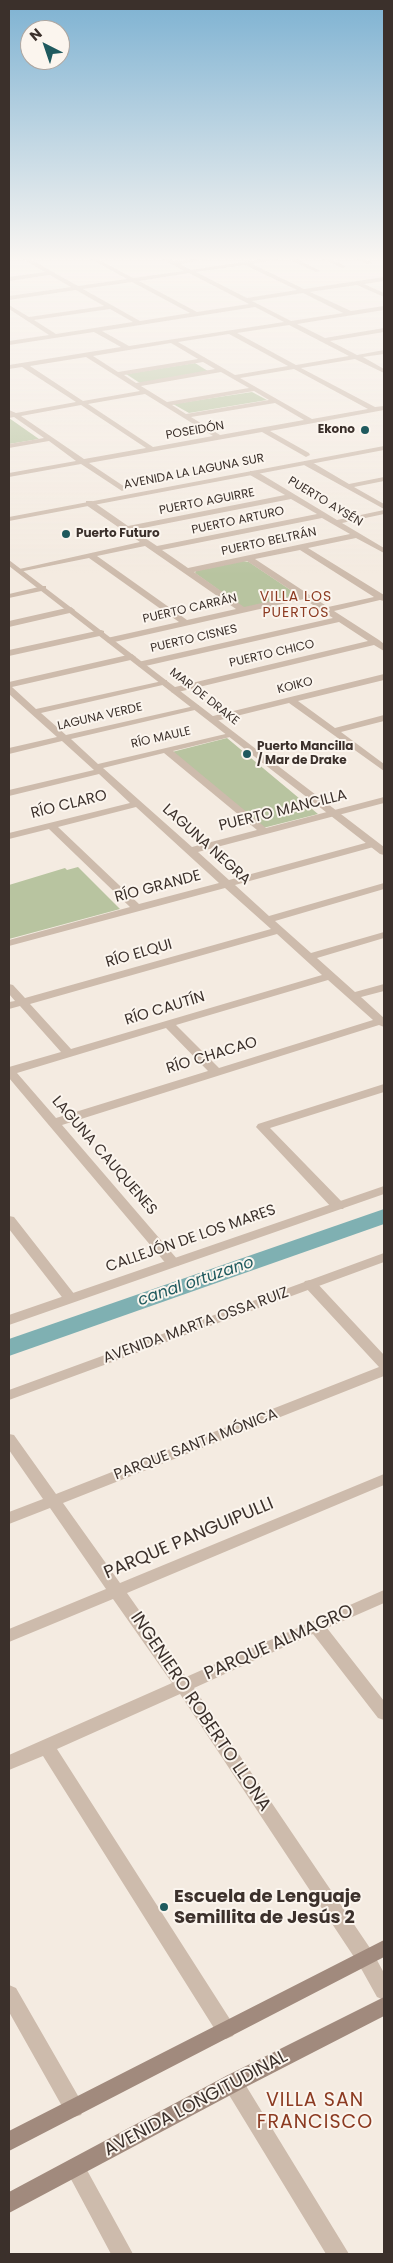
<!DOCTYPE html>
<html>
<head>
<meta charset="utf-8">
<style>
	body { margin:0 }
	#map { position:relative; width:393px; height:2263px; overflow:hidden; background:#f4ebe1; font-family:Poppins,sans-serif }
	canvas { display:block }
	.frame { position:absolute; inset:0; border:10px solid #3b302b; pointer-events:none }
	.north { position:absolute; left:20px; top:20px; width:50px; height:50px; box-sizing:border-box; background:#fbf5ee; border:1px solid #aea6a0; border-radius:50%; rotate:319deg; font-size:14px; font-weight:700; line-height:20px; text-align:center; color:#3b302b }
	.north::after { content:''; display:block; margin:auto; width:18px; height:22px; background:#1f5a5e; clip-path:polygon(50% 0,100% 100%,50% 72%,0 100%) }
</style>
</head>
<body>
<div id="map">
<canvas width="393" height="2263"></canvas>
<div class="frame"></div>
<div class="north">N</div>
</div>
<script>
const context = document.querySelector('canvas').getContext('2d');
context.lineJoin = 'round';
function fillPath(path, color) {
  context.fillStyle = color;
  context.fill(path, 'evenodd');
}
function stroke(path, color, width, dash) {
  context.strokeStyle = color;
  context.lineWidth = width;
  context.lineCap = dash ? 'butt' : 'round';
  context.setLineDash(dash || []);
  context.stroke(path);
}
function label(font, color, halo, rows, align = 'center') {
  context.font = font + ' Poppins,sans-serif';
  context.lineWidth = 4;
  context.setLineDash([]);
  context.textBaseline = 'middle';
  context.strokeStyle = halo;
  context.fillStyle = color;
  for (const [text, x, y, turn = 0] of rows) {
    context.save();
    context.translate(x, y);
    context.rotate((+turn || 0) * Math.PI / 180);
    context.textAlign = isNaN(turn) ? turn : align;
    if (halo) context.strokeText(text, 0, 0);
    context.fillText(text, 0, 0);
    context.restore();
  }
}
fillPath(new Path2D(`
	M 195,363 L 211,373 L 143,385 L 126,374 Z
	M 252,392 L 267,400 L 189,413 L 173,404 Z
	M 9,418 L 39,439 L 9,444 Z
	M 243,561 L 249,562 L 298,595 L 244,608 L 195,573 L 196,571 Z
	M 227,738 L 318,814 L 263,828 L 172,752 Z
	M 78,867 L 120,909 L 9,939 L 9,885 L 65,868 L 67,870 Z`), '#b8c4a0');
fillPath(new Path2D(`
	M 384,1209 L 384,1224 L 9,1356 L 9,1339 Z`), '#7fb0b2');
fillPath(new Path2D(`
	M 21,258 L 28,258 L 78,286 L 127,279 L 89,258 L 96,258 L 133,278 L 184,271 L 161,258 L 168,258 L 175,261 L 214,258 L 180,264 L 191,270 L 269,258 L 284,258 L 252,264 L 304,289 L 384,277 L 384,281 L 364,284 L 384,293 L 384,297 L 357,285 L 310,292 L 351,311 L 384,306 L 384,310 L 297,324 L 325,338 L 384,328 L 384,332 L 330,341 L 357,355 L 384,350 L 384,354 L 363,357 L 384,369 L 384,373 L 355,359 L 301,368 L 375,407 L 384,406 L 384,410 L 270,431 L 309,453 L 310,455 L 306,457 L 262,432 L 89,463 L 125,487 L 126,489 L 122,491 L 81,464 L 9,477 L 9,473 L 76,461 L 49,441 L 9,448 L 9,444 L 44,438 L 14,417 L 9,418 L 9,410 L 16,413 L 76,402 L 22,367 L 9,369 L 9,365 L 121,347 L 94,332 L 9,345 L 9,341 L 49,335 L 9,309 L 9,305 L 29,317 L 104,306 L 76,290 L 9,300 L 9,296 L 71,287 L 50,275 L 9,281 L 9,277 L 45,272 ZM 245,265 L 297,290 L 247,298 L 196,272 ZM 189,273 L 249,304 L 197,312 L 139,281 ZM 132,282 L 190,313 L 140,321 L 83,289 ZM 303,293 L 343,313 L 291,321 L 252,301 ZM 255,307 L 284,322 L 129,346 L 102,331 ZM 110,309 L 133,322 L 56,334 L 34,320 ZM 289,325 L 349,356 L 296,365 L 237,333 ZM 229,334 L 288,366 L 235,375 L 178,342 ZM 171,343 L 198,359 L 118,372 L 93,356 ZM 86,357 L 140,391 L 83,401 L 30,366 ZM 203,362 L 215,369 L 136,383 L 124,375 ZM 294,369 L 368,409 L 312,419 L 240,378 ZM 221,372 L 249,388 L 167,402 L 141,386 ZM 254,391 L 269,400 L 186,414 L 172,405 ZM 145,394 L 213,436 L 153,447 L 88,404 ZM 275,403 L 304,420 L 220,435 L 191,417 ZM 81,405 L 146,448 L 84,459 L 21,416 Z
	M 286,258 L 294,258 L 321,271 L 316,272 Z
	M 321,258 L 329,258 L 347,267 L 342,268 Z
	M 355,258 L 363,258 L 372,263 L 367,264 Z
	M 304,461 L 310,461 L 349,484 L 384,477 L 384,481 L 354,487 L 384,504 L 384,509 L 304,465 Z
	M 250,471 L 256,471 L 337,520 L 384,510 L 384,514 L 342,523 L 384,548 L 384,553 L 356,538 L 308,548 L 384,595 L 384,601 L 380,600 L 334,611 L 379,640 L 384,644 L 384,651 L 374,645 L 174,693 L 171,692 L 171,688 L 368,641 L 339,622 L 141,667 L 138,666 L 138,662 L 333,618 L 304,599 L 110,643 L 107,642 L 107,638 L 179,622 L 89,558 L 19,572 L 15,570 L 140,542 L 86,505 L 86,501 L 92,501 L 128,526 L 285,495 L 250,475 ZM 291,499 L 317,514 L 157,546 L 133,530 ZM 322,518 L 350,534 L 188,568 L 162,550 ZM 145,546 L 236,609 L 187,620 L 97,556 ZM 300,550 L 374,597 L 328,607 L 255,559 ZM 247,561 L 298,595 L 244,607 L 194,572 Z
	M 43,586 L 46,586 L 46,590 L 9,598 L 9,594 Z
	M 71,607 L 75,610 L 74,612 L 9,627 L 9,621 Z
	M 101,630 L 104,631 L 104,635 L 9,656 L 9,650 Z
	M 132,654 L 136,657 L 135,659 L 12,687 L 36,709 L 167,680 L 167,684 L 41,713 L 66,735 L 199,705 L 199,709 L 71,739 L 98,764 L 234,732 L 234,736 L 173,751 L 266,828 L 384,797 L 384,803 L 198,852 L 229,880 L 369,842 L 377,842 L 377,846 L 235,885 L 269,916 L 384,883 L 384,889 L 275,921 L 311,953 L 384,932 L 384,938 L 317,958 L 355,992 L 384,984 L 384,991 L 361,997 L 384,1018 L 384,1027 L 379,1025 L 62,1125 L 178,1260 L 180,1263 L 178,1266 L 168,1266 L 9,1078 L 9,1067 L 61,1052 L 20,1006 L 9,1009 L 9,1002 L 15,1001 L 9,994 L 9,984 L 13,985 L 25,998 L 271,929 L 225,888 L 9,946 L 9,940 L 130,907 L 49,829 L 9,839 L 9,833 L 130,803 L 99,774 L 9,796 L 9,790 L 94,770 L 62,741 L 9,754 L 9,748 L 57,737 L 9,694 L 9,682 ZM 164,753 L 257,830 L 192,847 L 103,768 ZM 136,807 L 219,883 L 139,904 L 58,827 ZM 277,934 L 322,975 L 71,1049 L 30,1004 ZM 328,980 L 373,1020 L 219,1068 L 176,1025 ZM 166,1028 L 208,1071 L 56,1118 L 17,1073 Z
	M 384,674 L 384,680 L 298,701 L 335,728 L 384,715 L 384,721 L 341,732 L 384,764 L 384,771 L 289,703 L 212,722 L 207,719 L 209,717 Z
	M 384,1084 L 384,1092 L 270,1128 L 343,1203 L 345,1206 L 343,1209 L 333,1209 L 256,1127 L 258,1124 Z
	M 9,1216 L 14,1217 L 75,1295 L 77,1298 L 75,1301 L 65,1301 L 9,1229 Z
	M 310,1280 L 315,1281 L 384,1355 L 384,1376 L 63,1503 L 120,1583 L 384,1474 L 384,1485 L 127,1593 L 186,1677 L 384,1590 L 384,1603 L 327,1628 L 384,1701 L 384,1720 L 378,1718 L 313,1634 L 194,1688 L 372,1951 L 384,1973 L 384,2000 L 377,1997 L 358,1963 L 180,1694 L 57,1749 L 233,2024 L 236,2030 L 233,2036 L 226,2039 L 219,2036 L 43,1756 L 9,1770 L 9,1755 L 172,1683 L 113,1599 L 9,1642 L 9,1629 L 106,1589 L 50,1508 L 9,1524 L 9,1512 L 43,1499 L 9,1450 L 9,1434 L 14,1435 L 56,1494 L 379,1367 L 305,1287 L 303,1284 L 305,1281 Z
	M 9,1985 L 16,1988 L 81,2101 L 84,2108 L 81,2115 L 74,2117 L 67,2115 L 9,2012 Z
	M 233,2074 L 240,2076 L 349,2254 L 326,2254 L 226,2090 L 223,2083 L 226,2076 Z
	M 75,2158 L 82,2161 L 133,2254 L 111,2254 L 65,2168 L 68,2161 Z`), '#cdbbac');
fillPath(new Path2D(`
	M 384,446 L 384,450 L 9,521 L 9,517 Z
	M 9,560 L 384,847 L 384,855 L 380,854 L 9,566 Z
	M 384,1186 L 384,1194 L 9,1325 L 9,1315 Z
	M 384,1253 L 384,1262 L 9,1400 L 9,1390 Z`), '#cdbbac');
fillPath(new Path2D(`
	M 384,1940 L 384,1957 L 9,2151 L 9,2131 Z
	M 384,1997 L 384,2016 L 240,2090 L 9,2213 L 9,2192 L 226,2076 Z`), '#a18a7d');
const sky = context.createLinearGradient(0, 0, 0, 575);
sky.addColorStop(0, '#7eb2d2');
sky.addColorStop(0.45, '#faf6f2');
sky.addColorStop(1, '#faf6f200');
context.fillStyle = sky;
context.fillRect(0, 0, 393, 575);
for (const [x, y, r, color] of [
	[365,430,5,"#1f5a5e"],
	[66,534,5,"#1f5a5e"],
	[247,754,5,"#1f5a5e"],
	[164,1907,5,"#1f5a5e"]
]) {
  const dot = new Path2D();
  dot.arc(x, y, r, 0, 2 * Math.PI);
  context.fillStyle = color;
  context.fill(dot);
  stroke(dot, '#fbf5ee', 2);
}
label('bold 12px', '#3b302b', '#fbf5ee', [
	["Ekono",355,430,"right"],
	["Puerto Futuro",76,534],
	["Puerto Mancilla",257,747],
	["/ Mar de Drake",257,761]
], 'left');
label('12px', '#3b302b', '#fbf5ee', [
	["POSEIDÓN",195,431,-10],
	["AVENIDA LA LAGUNA SUR",194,472,-11],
	["PUERTO AGUIRRE",207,502,-11],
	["PUERTO AYSÉN",325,502,31],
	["PUERTO ARTURO",238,521,-12],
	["PUERTO BELTRÁN",269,542,-12],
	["PUERTO CARRÁN",190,609,-13],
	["PUERTO CISNES",194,639,-13],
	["PUERTO CHICO",272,654,-13],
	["KOIKO",295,686,-14],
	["MAR DE DRAKE",204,697,38],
	["LAGUNA VERDE",100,717,-13],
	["RÍO MAULE",161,738,-13]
]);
context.letterSpacing = '1px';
label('14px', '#8c3b22', '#fbf5ee', [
	["VILLA LOS",296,597],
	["PUERTOS",296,613]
]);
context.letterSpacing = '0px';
label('15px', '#3b302b', '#fbf5ee', [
	["RÍO CLARO",69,805,-14],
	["PUERTO MANCILLA",283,811,-14],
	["LAGUNA NEGRA",206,845,42],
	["RÍO GRANDE",158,887,-15],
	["RÍO ELQUI",139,954,-16],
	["RÍO CAUTÍN",165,1009,-17],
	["RÍO CHACAO",212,1056,-17],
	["LAGUNA CAUQUENES",104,1156,49],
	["CALLEJÓN DE LOS MARES",191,1239,-19],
	["AVENIDA MARTA OSSA RUIZ",196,1326,-20],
	["PARQUE SANTA MÓNICA",196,1445,-21]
]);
label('italic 16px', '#1f5a5e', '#fbf5ee', [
	["canal ortuzano",196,1282,-19]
]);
label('18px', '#3b302b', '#fbf5ee', [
	["PARQUE PANGUIPULLI",189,1539,-23],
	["PARQUE ALMAGRO",279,1643,-24],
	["INGENIERO ROBERTO LLONA",200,1712,56],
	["AVENIDA LONGITUDINAL",196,2104,-28]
]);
label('bold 18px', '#3b302b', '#fbf5ee', [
	["Escuela de Lenguaje",174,1897],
	["Semillita de Jesús 2",174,1918]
], 'left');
context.letterSpacing = '1px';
label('19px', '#8c3b22', '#fbf5ee', [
	["VILLA SAN",315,2101],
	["FRANCISCO",315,2123]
]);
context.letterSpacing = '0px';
</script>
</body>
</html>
